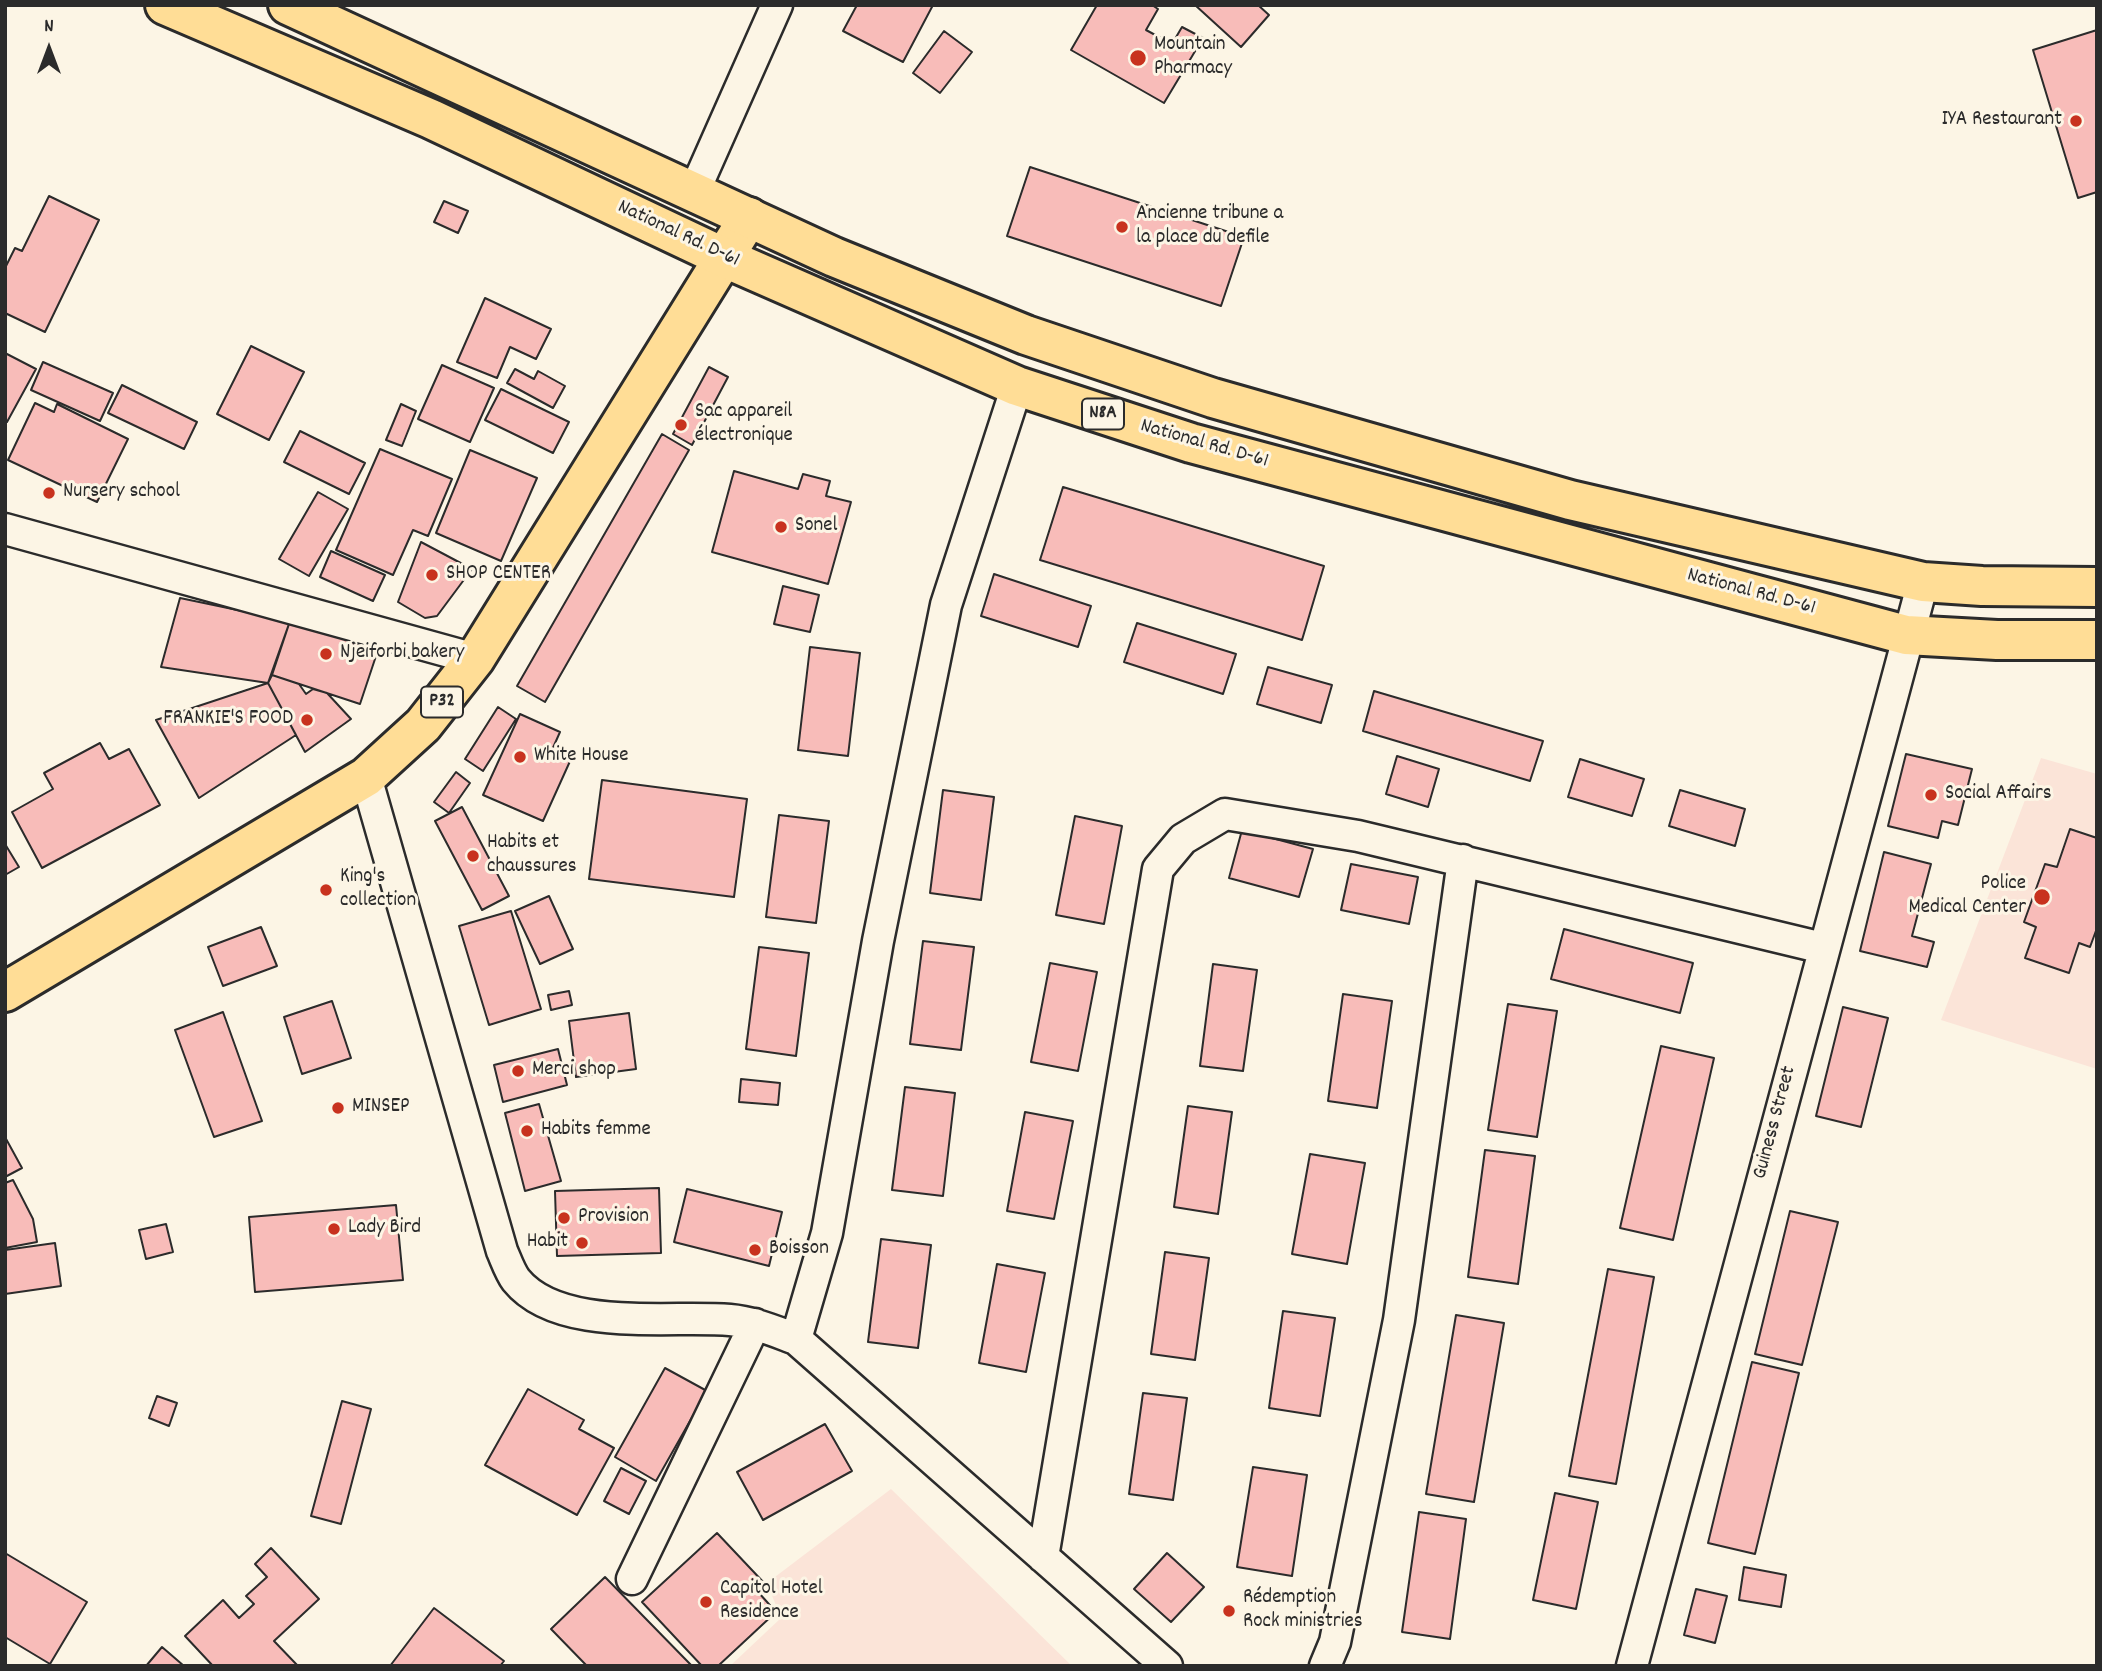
<!DOCTYPE html>
<html>
<head>
<meta charset="utf-8">
<style>
	body { margin:0 }
	#map { position:relative; width:2102px; height:1671px; overflow:hidden; background:#fcf5e5; font-family:Dekko,sans-serif }
	canvas { display:block }
	.frame { position:absolute; inset:0; border:7px solid #2b2b2b; pointer-events:none }
	.north { position:absolute; left:14px; top:14px; width:70px; height:70px; -webkit-text-stroke:5px #fcf5e5; paint-order:stroke; rotate:0deg; font-size:19px; font-weight:700; line-height:28px; text-align:center; color:#2b2b2b }
	.north::after { content:''; display:block; margin:auto; width:24px; height:32px; background:#2b2b2b; clip-path:polygon(50% 0,100% 100%,50% 72%,0 100%) }
</style>
</head>
<body>
<div id="map">
<canvas width="2102" height="1671"></canvas>
<div class="frame"></div>
<div class="north">N</div>
</div>
<script>
const context = document.querySelector('canvas').getContext('2d');
context.lineJoin = 'round';
function fillPath(path, color) {
  context.fillStyle = color;
  context.fill(path, 'evenodd');
}
function stroke(path, color, width, dash) {
  context.strokeStyle = color;
  context.lineWidth = width;
  context.lineCap = dash ? 'butt' : 'round';
  context.setLineDash(dash || []);
  context.stroke(path);
}
function label(font, color, halo, rows, align = 'center') {
  context.font = font + ' Dekko,sans-serif';
  context.lineWidth = 6;
  context.setLineDash([]);
  context.textBaseline = 'middle';
  context.strokeStyle = halo;
  context.fillStyle = color;
  for (const [text, x, y, turn = 0] of rows) {
    context.save();
    context.translate(x, y);
    context.rotate((+turn || 0) * Math.PI / 180);
    context.textAlign = isNaN(turn) ? turn : align;
    if (halo) context.strokeText(text, 0, 0);
    context.fillText(text, 0, 0);
    context.restore();
  }
}
fillPath(new Path2D(`
	M 2041,758 L 2097,774 L 2097,1069 L 1941,1020 Z
	M 891,1489 L 1072,1666 L 730,1666 L 781,1618 L 767,1583 Z`), '#fbe4d8');
const building = new Path2D(`
	M 857,5 L 933,5 L 903,62 L 843,31 Z
	M 1097,5 L 1152,5 L 1158,9 L 1146,30 L 1172,44 L 1182,27 L 1203,38 L 1164,103 L 1071,50 Z
	M 1195,5 L 1258,5 L 1269,15 L 1241,47 Z
	M 2097,30 L 2097,192 L 2078,198 L 2033,50 Z
	M 944,31 L 972,52 L 940,93 L 913,73 Z
	M 1030,167 L 1244,237 L 1221,306 L 1007,236 Z
	M 49,196 L 99,220 L 45,332 L 5,313 L 5,268 L 15,248 L 22,251 Z
	M 444,201 L 468,211 L 458,233 L 434,222 Z
	M 485,298 L 551,329 L 536,359 L 510,347 L 497,378 L 457,362 Z
	M 251,346 L 304,372 L 269,440 L 217,414 Z
	M 5,353 L 36,369 L 7,422 L 5,421 Z
	M 43,362 L 113,393 L 100,421 L 31,390 Z
	M 442,365 L 494,388 L 470,442 L 418,419 Z
	M 709,367 L 728,377 L 692,445 L 673,434 Z
	M 515,369 L 534,379 L 538,371 L 565,386 L 553,408 L 507,383 Z
	M 122,385 L 197,422 L 184,449 L 108,413 Z
	M 501,389 L 569,422 L 553,453 L 485,420 Z
	M 35,403 L 54,412 L 57,404 L 128,439 L 97,502 L 8,460 Z
	M 401,404 L 416,411 L 402,446 L 386,440 Z
	M 300,431 L 365,463 L 349,494 L 284,462 Z
	M 662,434 L 689,450 L 545,702 L 517,686 Z
	M 380,449 L 452,479 L 428,536 L 413,530 L 393,575 L 336,550 Z
	M 470,450 L 537,478 L 501,561 L 436,533 Z
	M 734,471 L 798,489 L 803,474 L 830,481 L 826,496 L 851,502 L 828,584 L 712,552 Z
	M 1063,487 L 1324,566 L 1302,640 L 1040,560 Z
	M 318,492 L 348,509 L 309,576 L 279,559 Z
	M 421,542 L 472,569 L 437,616 L 425,618 L 398,602 Z
	M 331,551 L 385,575 L 373,601 L 320,577 Z
	M 994,574 L 1091,606 L 1078,647 L 981,616 Z
	M 783,586 L 819,595 L 810,632 L 774,624 Z
	M 180,598 L 290,621 L 268,683 L 161,667 Z
	M 290,621 L 378,650 L 360,704 L 272,675 Z
	M 1137,623 L 1236,654 L 1223,694 L 1124,662 Z
	M 810,647 L 860,653 L 848,756 L 798,750 Z
	M 1268,667 L 1332,685 L 1321,723 L 1257,704 Z
	M 272,675 L 299,684 L 306,694 L 313,689 L 327,693 L 351,719 L 305,752 L 268,683 Z
	M 268,683 L 296,735 L 199,798 L 156,720 Z
	M 1374,691 L 1543,741 L 1530,781 L 1363,731 Z
	M 498,707 L 516,719 L 483,771 L 465,759 Z
	M 520,714 L 560,732 L 552,750 L 571,759 L 543,821 L 483,795 Z
	M 100,743 L 109,759 L 129,749 L 160,805 L 42,868 L 12,812 L 53,789 L 44,773 Z
	M 1906,754 L 1972,769 L 1958,825 L 1942,821 L 1938,838 L 1888,826 Z
	M 1397,756 L 1439,769 L 1428,807 L 1386,794 Z
	M 1580,759 L 1644,779 L 1632,816 L 1568,797 Z
	M 456,772 L 470,783 L 449,813 L 434,802 Z
	M 602,780 L 747,799 L 734,897 L 589,879 Z
	M 943,790 L 994,797 L 981,900 L 930,893 Z
	M 1680,790 L 1745,809 L 1735,846 L 1669,826 Z
	M 462,807 L 509,896 L 482,910 L 435,821 Z
	M 779,815 L 829,821 L 816,923 L 766,917 Z
	M 1075,816 L 1122,826 L 1104,924 L 1056,915 Z
	M 2070,829 L 2097,838 L 2097,928 L 2090,947 L 2079,943 L 2069,973 L 2025,958 L 2036,927 L 2024,922 L 2045,864 L 2057,867 Z
	M 1242,830 L 1313,849 L 1299,897 L 1229,878 Z
	M 5,844 L 19,867 L 5,875 Z
	M 1884,852 L 1931,864 L 1912,936 L 1934,942 L 1927,967 L 1860,951 Z
	M 1351,864 L 1418,877 L 1409,924 L 1341,910 Z
	M 549,896 L 573,949 L 540,964 L 515,911 Z
	M 511,911 L 541,1009 L 489,1025 L 459,926 Z
	M 261,927 L 277,966 L 223,986 L 208,947 Z
	M 1564,929 L 1693,963 L 1680,1013 L 1551,979 Z
	M 923,941 L 974,947 L 961,1050 L 910,1044 Z
	M 759,947 L 809,953 L 796,1056 L 746,1049 Z
	M 1050,963 L 1097,972 L 1078,1071 L 1031,1062 Z
	M 1213,964 L 1257,970 L 1243,1071 L 1200,1066 Z
	M 569,991 L 572,1005 L 551,1010 L 548,995 Z
	M 1343,994 L 1392,1001 L 1377,1108 L 1328,1101 Z
	M 332,1001 L 351,1058 L 302,1074 L 284,1017 Z
	M 1508,1004 L 1557,1011 L 1537,1137 L 1488,1130 Z
	M 1843,1007 L 1888,1018 L 1861,1127 L 1816,1116 Z
	M 223,1012 L 262,1121 L 214,1137 L 175,1030 Z
	M 629,1013 L 636,1069 L 576,1077 L 569,1021 Z
	M 1661,1046 L 1714,1058 L 1673,1240 L 1620,1228 Z
	M 558,1049 L 567,1085 L 503,1102 L 494,1065 Z
	M 741,1079 L 780,1083 L 778,1105 L 739,1102 Z
	M 905,1087 L 955,1093 L 943,1196 L 892,1190 Z
	M 539,1104 L 561,1181 L 525,1191 L 505,1113 Z
	M 1188,1106 L 1232,1112 L 1218,1214 L 1174,1207 Z
	M 1025,1112 L 1073,1121 L 1054,1219 L 1007,1211 Z
	M 5,1137 L 22,1168 L 5,1177 Z
	M 1485,1150 L 1535,1156 L 1518,1284 L 1468,1277 Z
	M 1310,1154 L 1365,1163 L 1347,1264 L 1292,1254 Z
	M 13,1180 L 33,1219 L 37,1242 L 5,1248 L 5,1183 Z
	M 659,1188 L 661,1253 L 557,1256 L 555,1191 Z
	M 687,1189 L 782,1212 L 769,1266 L 674,1242 Z
	M 396,1205 L 403,1280 L 255,1292 L 249,1217 Z
	M 1790,1211 L 1838,1222 L 1802,1365 L 1755,1354 Z
	M 166,1224 L 173,1252 L 146,1259 L 139,1230 Z
	M 881,1239 L 931,1245 L 918,1348 L 868,1342 Z
	M 55,1243 L 61,1286 L 5,1294 L 5,1250 Z
	M 1165,1252 L 1209,1258 L 1195,1360 L 1151,1354 Z
	M 997,1264 L 1045,1273 L 1026,1372 L 979,1363 Z
	M 1608,1269 L 1654,1277 L 1616,1484 L 1569,1476 Z
	M 1283,1311 L 1335,1318 L 1320,1416 L 1269,1408 Z
	M 1456,1315 L 1504,1323 L 1474,1502 L 1426,1494 Z
	M 1752,1362 L 1799,1373 L 1755,1554 L 1708,1543 Z
	M 665,1368 L 707,1391 L 656,1481 L 615,1457 Z
	M 528,1389 L 584,1420 L 579,1429 L 614,1448 L 577,1515 L 485,1465 Z
	M 1143,1393 L 1187,1398 L 1173,1500 L 1129,1494 Z
	M 157,1396 L 177,1403 L 169,1426 L 149,1418 Z
	M 342,1401 L 371,1409 L 341,1524 L 311,1516 Z
	M 825,1424 L 852,1471 L 763,1520 L 737,1472 Z
	M 1253,1467 L 1307,1475 L 1292,1576 L 1237,1567 Z
	M 621,1468 L 646,1481 L 629,1514 L 604,1501 Z
	M 1555,1493 L 1598,1502 L 1576,1609 L 1533,1600 Z
	M 1419,1512 L 1466,1519 L 1450,1639 L 1402,1632 Z
	M 717,1533 L 767,1586 L 759,1593 L 776,1612 L 718,1666 L 702,1666 L 642,1602 Z
	M 271,1548 L 319,1599 L 274,1641 L 298,1666 L 213,1666 L 185,1636 L 223,1600 L 239,1618 L 254,1604 L 246,1596 L 267,1577 L 255,1564 Z
	M 5,1553 L 87,1602 L 50,1664 L 5,1637 Z
	M 1167,1553 L 1204,1587 L 1171,1622 L 1134,1589 Z
	M 1744,1567 L 1786,1575 L 1781,1607 L 1739,1600 Z
	M 605,1577 L 692,1666 L 587,1666 L 551,1629 Z
	M 1696,1589 L 1727,1596 L 1715,1643 L 1684,1635 Z
	M 434,1608 L 504,1661 L 500,1666 L 390,1666 Z
	M 162,1647 L 184,1666 L 146,1666 Z`);
fillPath(building, '#f8bcb9');
stroke(building, '#2b2b2b', 2);
const street = new Path2D(`
	M 694,192 L 777,5
	M 5,529 L 475,659
	M 366,777 L 502,1251 C 506,1260 510,1272 516,1280 C 559,1333 670,1315 730,1320 C 753,1322 774,1331 796,1339 L 1167,1666
	M 796,1339 L 827,1233 L 878,941 L 946,605 L 1017,386
	M 1043,1557 L 1158,869 L 1183,839 L 1225,814 L 1358,836 L 1823,948
	M 632,1579 L 755,1324
	M 1325,1666 L 1335,1642 L 1399,1320 L 1463,860
	M 1632,1666 L 1923,582`);
const primary = new Path2D(`
	M 5,992 L 366,777 L 423,725 L 475,659 L 749,217`);
const highway = new Path2D(`
	M 165,5 L 431,119 L 725,258 L 1017,386 L 1191,443 L 1906,635 L 1997,640 L 2097,640
	M 288,5 L 834,257 L 1026,335 L 1213,398 L 1570,500 L 1923,582 L 1982,586 L 2097,587`);
stroke(street, '#2b2b2b', 35);
stroke(primary, '#2b2b2b', 44);
stroke(highway, '#2b2b2b', 44);
stroke(street, '#fcf5e5', 30);
stroke(primary, '#ffdd96', 38);
stroke(highway, '#ffdd96', 38);
for (const [x, y, r, color] of [
	[1138,58,9,"#c8321e"],
	[2076,121,7,"#c8321e"],
	[1122,227,7,"#c8321e"],
	[681,425,7,"#c8321e"],
	[49,493,7,"#c8321e"],
	[781,527,7,"#c8321e"],
	[432,575,7,"#c8321e"],
	[326,654,7,"#c8321e"],
	[307,720,7,"#c8321e"],
	[520,757,7,"#c8321e"],
	[1931,795,7,"#c8321e"],
	[473,856,7,"#c8321e"],
	[326,890,7,"#c8321e"],
	[2042,897,9,"#c8321e"],
	[518,1071,7,"#c8321e"],
	[338,1108,7,"#c8321e"],
	[527,1131,7,"#c8321e"],
	[564,1218,7,"#c8321e"],
	[334,1229,7,"#c8321e"],
	[582,1243,7,"#c8321e"],
	[755,1250,7,"#c8321e"],
	[706,1602,7,"#c8321e"],
	[1229,1611,7,"#c8321e"]
]) {
  const dot = new Path2D();
  dot.arc(x, y, r, 0, 2 * Math.PI);
  context.fillStyle = color;
  context.fill(dot);
  stroke(dot, '#fcf5e5', 2.5);
}
for (const [x, y, w] of [
	[1103,414,42],
	[442,702,42]
]) {
  const box = new Path2D();
  box.roundRect(x - w / 2, y - 15.5, w, 31, 5);
  context.fillStyle = '#fcf5e5';
  context.fill(box);
  stroke(box, '#2b2b2b', 2);
}
label('bold 19px', '#2b2b2b', null, [
	["N8A",1103,414],
	["P32",442,702]
]);
label('21px', '#2b2b2b', '#fcf5e5', [
	["Mountain",1154,46],
	["Pharmacy",1154,70],
	["IYA Restaurant",2062,121,"right"],
	["Ancienne tribune a",1136,215],
	["la place du defile",1136,239],
	["Sac appareil",695,413],
	["électronique",695,437],
	["Nursery school",63,493],
	["Sonel",795,527],
	["SHOP CENTER",446,575],
	["Njeiforbi bakery",340,654],
	["FRANKIE'S FOOD",293,720,"right"],
	["White House",534,757],
	["Social Affairs",1945,795],
	["Habits et",487,844],
	["chaussures",487,868],
	["King's",340,878],
	["collection",340,902],
	["Police",2026,885,"right"],
	["Medical Center",2026,909,"right"],
	["Merci shop",532,1071],
	["MINSEP",352,1108],
	["Habits femme",541,1131],
	["Provision",578,1218],
	["Lady Bird",348,1229],
	["Habit",568,1243,"right"],
	["Boisson",769,1250],
	["Capitol Hotel",720,1590],
	["Residence",720,1614],
	["Rédemption",1243,1599],
	["Rock ministries",1243,1623]
], 'left');
label('21px', '#2b2b2b', '#fcf5e5', [
	["National Rd. D-61",678,235,25],
	["National Rd. D-61",1204,445,16],
	["National Rd. D-61",1751,593,15],
	["Guiness Street",1776,1123,-75]
]);
</script>
</body>
</html>
